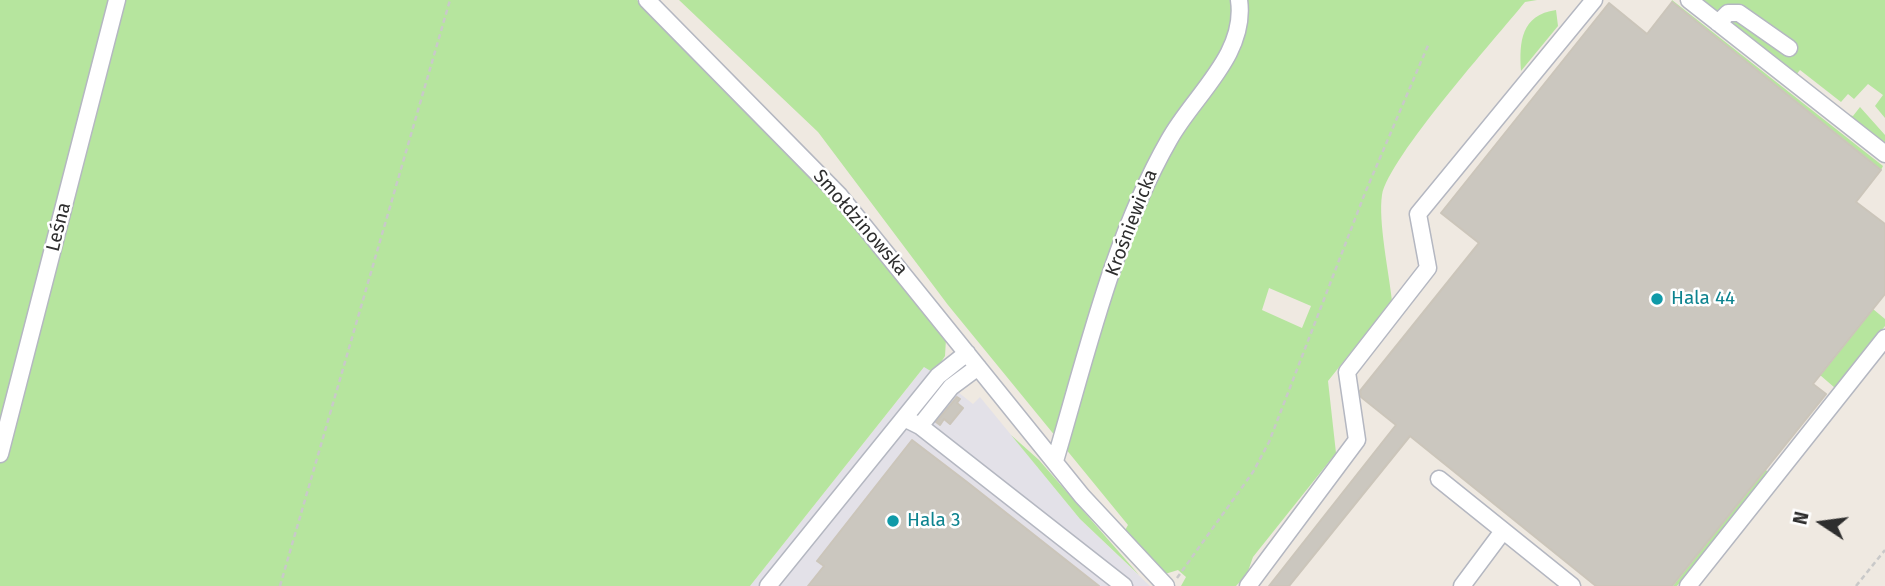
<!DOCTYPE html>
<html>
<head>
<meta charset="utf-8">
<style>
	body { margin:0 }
	#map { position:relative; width:1885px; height:586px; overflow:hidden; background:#efe9e1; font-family:"Fira Sans",sans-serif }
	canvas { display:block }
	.north { position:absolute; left:1787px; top:488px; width:70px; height:70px; -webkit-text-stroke:5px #fff; paint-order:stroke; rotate:283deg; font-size:19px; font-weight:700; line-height:28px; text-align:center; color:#2e2e2e }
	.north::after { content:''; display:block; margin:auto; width:24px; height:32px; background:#2e2e2e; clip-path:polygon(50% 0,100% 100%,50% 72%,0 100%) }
</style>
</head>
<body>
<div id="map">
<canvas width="1885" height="586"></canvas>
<div class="north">N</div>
</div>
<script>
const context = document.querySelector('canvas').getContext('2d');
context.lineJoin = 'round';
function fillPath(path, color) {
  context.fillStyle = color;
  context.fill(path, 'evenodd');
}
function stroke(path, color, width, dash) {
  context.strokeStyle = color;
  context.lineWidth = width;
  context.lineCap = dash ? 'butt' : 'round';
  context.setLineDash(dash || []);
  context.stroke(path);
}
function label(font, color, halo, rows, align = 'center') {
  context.font = font + ' "Fira Sans",sans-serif';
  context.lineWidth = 5;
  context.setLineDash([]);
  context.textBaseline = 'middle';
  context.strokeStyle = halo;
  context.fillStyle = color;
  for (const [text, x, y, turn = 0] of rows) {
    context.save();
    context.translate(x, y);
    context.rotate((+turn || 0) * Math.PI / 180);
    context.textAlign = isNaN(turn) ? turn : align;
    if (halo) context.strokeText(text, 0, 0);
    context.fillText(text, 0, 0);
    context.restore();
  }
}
fillPath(new Path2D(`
	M 925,366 L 973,404 L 980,397 L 1080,519 L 1150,586 L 750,586 Z`), '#e3e1e8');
fillPath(new Path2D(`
	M 0,0 L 637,0 L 822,185 L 946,339 L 945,356 L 934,373 L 924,367 L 750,586 L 0,586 Z
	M 679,0 L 1537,0 L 1525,2 C 1496,38 1389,157 1382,195 C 1378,221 1389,273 1392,301 L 1328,381 L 1336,453 L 1253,557 L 1247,574 L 1236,586 L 1181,586 L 1186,577 L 1178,570 L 1165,574 L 1124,532 L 1128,525 L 948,305 L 818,132 ZM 1269,288 L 1311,306 L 1302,328 L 1262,310 Z
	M 1672,0 L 1878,162 L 1883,166 L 1881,170 L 1671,3 Z
	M 1702,0 L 1885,0 L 1885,118 L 1875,106 L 1883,95 L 1868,84 L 1854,99 L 1848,94 L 1841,102 L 1800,70 L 1796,75 L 1846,114 L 1853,116 L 1860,107 L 1885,135 L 1885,147 L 1728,21 L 1734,18 L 1788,41 L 1735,5 L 1730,4 L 1719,14 Z
	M 1556,10 L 1558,26 L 1521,71 C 1519,42 1521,15 1556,10 Z
	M 1873,309 L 1885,319 L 1885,326 L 1835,388 L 1820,375 Z
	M 1011,435 L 1039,460 L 1139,575 L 1080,519 Z
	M 1765,469 L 1768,472 L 1677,586 L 1673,586 Z`), '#b6e59e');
const building = new Path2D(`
	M 1672,2 L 1881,170 L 1856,202 L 1885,224 L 1885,294 L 1813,384 L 1826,394 L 1672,586 L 1596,586 L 1410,436 L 1289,586 L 1269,586 L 1396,425 L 1361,397 L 1360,391 L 1479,243 L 1441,213 L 1609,3 L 1647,34 Z
	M 957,397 L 960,399 L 957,403 L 963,408 L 950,424 L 944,419 L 940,425 L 936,422 Z
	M 912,440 L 967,482 L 1099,586 L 808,586 L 824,566 L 817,561 Z`);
fillPath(building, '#cbc7bf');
stroke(building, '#cbc5ba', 2);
const minor = new Path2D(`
	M 647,0 L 839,195 L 1082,496 L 1166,586
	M 1689,0 L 1885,154
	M 1718,23 L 1728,13 L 1739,13 L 1789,48
	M 906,419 L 920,426 L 1124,586
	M 920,426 L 951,387 L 978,367
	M 0,454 L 117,0
	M 1055,461 C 1087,353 1113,238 1169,140 C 1193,96 1247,55 1239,0
	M 1439,479 L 1572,586
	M 768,586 L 938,376 L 967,353
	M 1248,586 L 1357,440 L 1347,372 L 1428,268 L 1418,214 L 1594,0
	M 1462,586 L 1503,531
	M 1688,586 L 1885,338`);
stroke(minor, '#b4b7c1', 19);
stroke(new Path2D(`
	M 1177,578 L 1253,472 L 1269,442 L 1365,193 L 1429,43
	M 280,586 L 450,0
	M 1856,586 L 1885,550`), '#c9c9c9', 2.5, [5, 3.5]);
stroke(minor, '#fff', 16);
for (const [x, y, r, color] of [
	[1657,299,7,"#0f9aa8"],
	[893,521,7,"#0f9aa8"]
]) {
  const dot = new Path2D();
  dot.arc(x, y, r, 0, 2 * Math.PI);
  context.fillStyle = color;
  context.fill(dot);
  stroke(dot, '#fff', 2.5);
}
label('19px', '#2e2e2e', '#fff', [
	["Smołdzinowska",860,223,49],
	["Krośniewicka",1132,223,-69],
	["Leśna",59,227,-76]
]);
label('19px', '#0d838f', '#fff', [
	["Hala 44",1671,299],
	["Hala 3",907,521]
], 'left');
</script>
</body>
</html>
